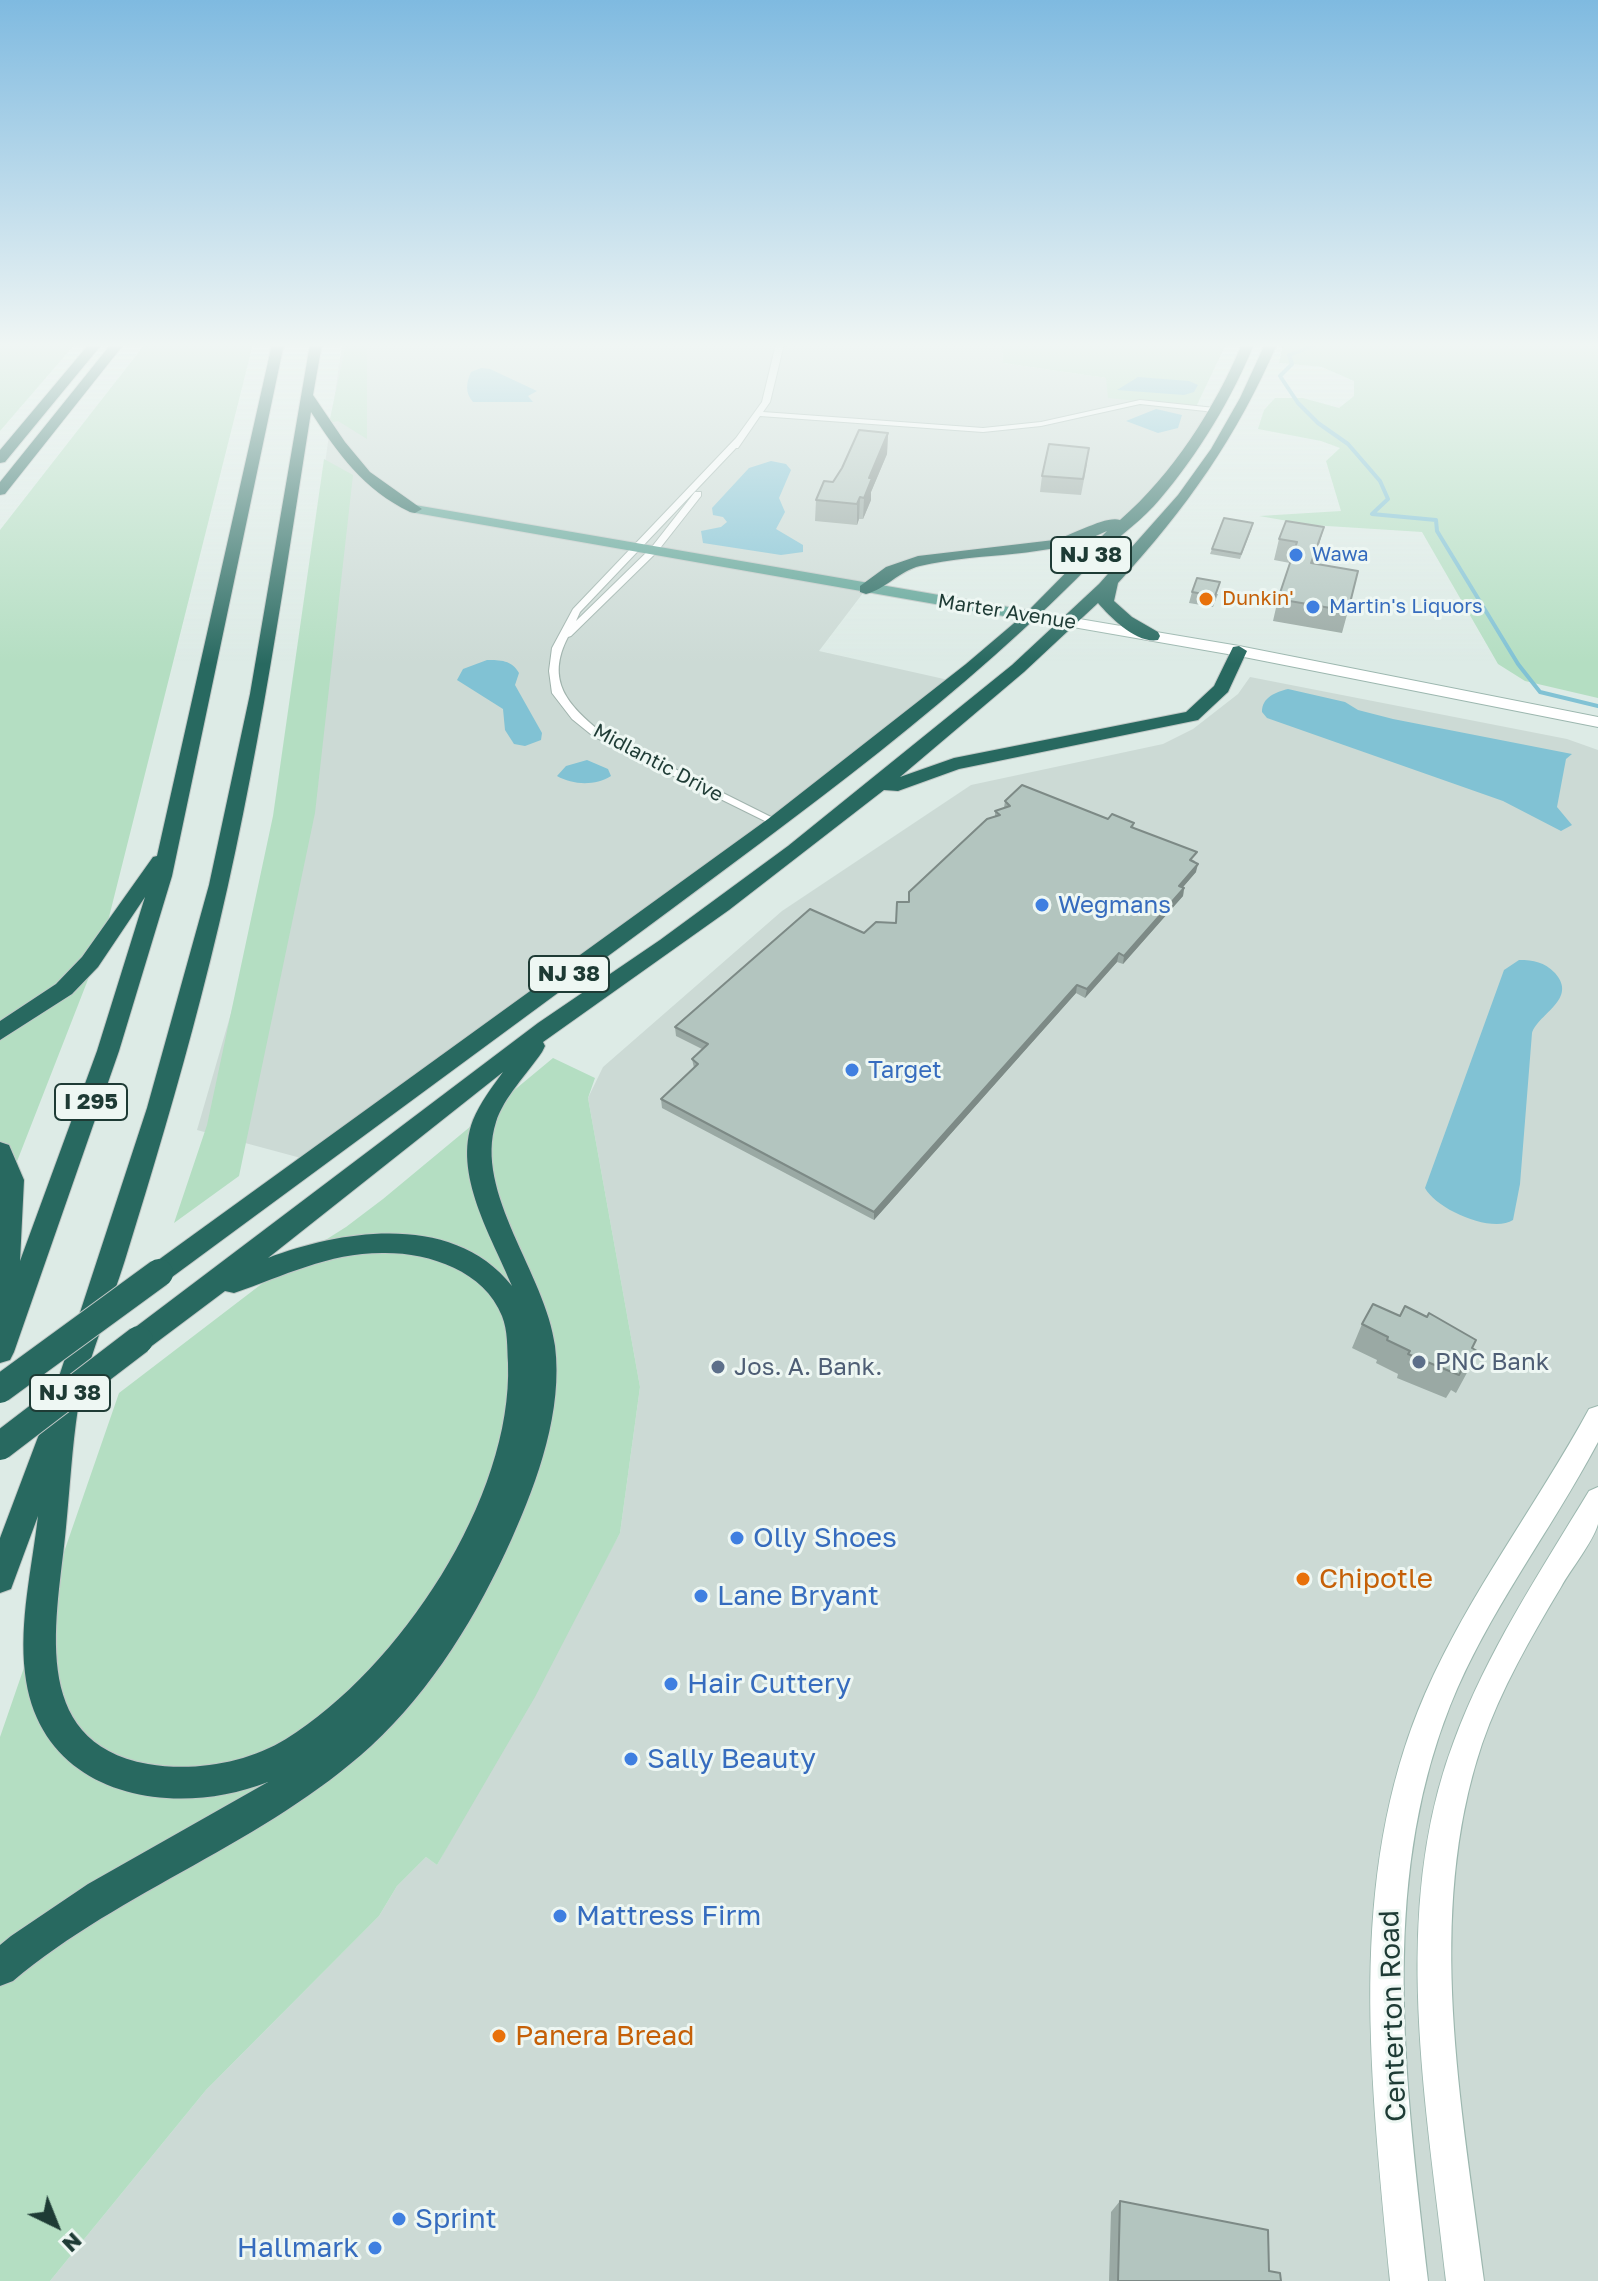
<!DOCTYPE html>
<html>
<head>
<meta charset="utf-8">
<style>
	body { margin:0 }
	#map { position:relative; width:1598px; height:2281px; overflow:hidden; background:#ddebe6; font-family:"Golos Text",sans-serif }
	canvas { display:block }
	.north { position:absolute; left:16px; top:2185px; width:80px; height:80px; -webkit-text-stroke:6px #eef7f3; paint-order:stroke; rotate:137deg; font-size:22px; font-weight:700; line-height:32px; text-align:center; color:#1e3b35 }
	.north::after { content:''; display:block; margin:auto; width:28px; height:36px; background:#1e3b35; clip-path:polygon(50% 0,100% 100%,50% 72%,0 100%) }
</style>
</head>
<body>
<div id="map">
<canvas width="1598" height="2281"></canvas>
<div class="north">N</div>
</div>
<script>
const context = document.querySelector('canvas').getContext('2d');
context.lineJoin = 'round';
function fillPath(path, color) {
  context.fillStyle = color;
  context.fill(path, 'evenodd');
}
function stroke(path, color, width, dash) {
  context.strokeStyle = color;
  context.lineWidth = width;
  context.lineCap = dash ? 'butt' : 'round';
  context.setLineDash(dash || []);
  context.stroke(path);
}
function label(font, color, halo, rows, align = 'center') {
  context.font = font + ' "Golos Text",sans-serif';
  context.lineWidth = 6;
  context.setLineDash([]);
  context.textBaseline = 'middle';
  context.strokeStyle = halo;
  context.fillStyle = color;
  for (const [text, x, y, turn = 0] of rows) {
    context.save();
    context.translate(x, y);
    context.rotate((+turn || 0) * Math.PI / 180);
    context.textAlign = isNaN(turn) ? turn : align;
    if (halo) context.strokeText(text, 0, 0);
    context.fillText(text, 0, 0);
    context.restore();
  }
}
fillPath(new Path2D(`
	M 342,344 L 1002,344 L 1003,363 L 1107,378 L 1146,402 L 1215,410 L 1154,498 L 1109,525 L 1076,540 L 936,558 L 866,589 L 819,651 L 953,681 L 312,1161 L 197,1130 L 243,972 L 288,775 L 315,533 Z
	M 1250,677 L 1567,739 L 1598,750 L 1598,2281 L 50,2281 L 206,2090 L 379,1916 L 397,1886 L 426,1857 L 437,1865 L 620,1533 L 640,1387 L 588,1098 L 603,1067 L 782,911 L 971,785 L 1163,744 L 1193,729 L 1238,694 Z`), '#ccdad5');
fillPath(new Path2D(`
	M 0,344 L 75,344 L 0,431 Z
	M 145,344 L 253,344 L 103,941 L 0,1205 L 0,530 Z
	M 346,344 L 367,344 L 367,439 L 338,421 L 329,423 Z
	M 1002,344 L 1226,344 L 1196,407 L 1108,398 L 1106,378 L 1003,363 Z
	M 1283,344 L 1598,344 L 1598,698 L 1525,681 L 1498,664 L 1422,532 L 1311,525 L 1259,516 L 1341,511 L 1326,461 L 1340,448 L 1321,441 L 1258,429 L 1264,410 L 1275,398 L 1303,398 L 1339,408 L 1354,396 L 1354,381 L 1322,367 L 1279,363 Z
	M 324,459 L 353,475 L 315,813 L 239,1176 L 174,1223 L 207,1125 L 273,816 Z
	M 553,1058 L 595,1078 L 588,1098 L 640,1387 L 620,1533 L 535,1697 L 437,1865 L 426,1857 L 397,1886 L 379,1916 L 206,2090 L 50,2281 L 0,2281 L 0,1737 L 119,1393 L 289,1263 L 346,1227 L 383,1199 Z`), '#b4dec2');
fillPath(new Path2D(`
	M 481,368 L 490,369 L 537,391 L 528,396 L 533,402 L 473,402 C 465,393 466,383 471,372 Z
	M 1138,377 L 1189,381 L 1198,385 L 1194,392 L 1184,395 L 1117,390 Z
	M 1156,409 L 1182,415 L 1178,428 L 1158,433 L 1126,421 Z
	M 771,461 L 786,464 L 791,470 L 779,498 L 785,512 L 776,529 L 803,545 L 803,552 L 781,555 L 703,543 L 701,531 L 721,527 L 727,522 L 723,517 L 713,515 L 712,508 L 749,468 Z
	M 487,660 C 500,660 512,660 519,673 L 515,685 L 542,733 L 541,740 L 525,746 L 514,744 L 505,730 L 503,709 L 457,680 L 463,669 Z
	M 1288,689 L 1345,702 L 1358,710 L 1393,719 L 1572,754 L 1566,759 L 1557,807 L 1572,825 L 1561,831 L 1503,801 L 1267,718 L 1262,712 C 1262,697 1276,692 1288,689 Z
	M 587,760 L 608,769 L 611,776 C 595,786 573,785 557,776 L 566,766 Z
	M 1519,960 C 1534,960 1544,962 1555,973 C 1578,999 1539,1013 1532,1033 L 1520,1184 L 1513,1220 C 1492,1234 1436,1209 1425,1188 L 1504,970 Z`), '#81c2d4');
stroke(new Path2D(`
	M 1318,344 L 1289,355 L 1292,364 L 1280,376 L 1298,403 L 1318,423 L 1348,444 L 1380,481 L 1388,499 L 1372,514 L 1436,520 L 1437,531 L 1518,664 L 1540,692 L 1598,706`), '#81c2d4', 4);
const street = new Path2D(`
	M 776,344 L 784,344 L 770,402 L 763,412 L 983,428 L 1041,422 L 1140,400 L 1215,408 L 1219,410 L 1215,412 L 1140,404 L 1041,426 L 983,432 L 760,416 L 738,448 L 736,448 L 580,612 L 576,621 L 651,548 L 695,492 L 701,492 L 701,496 L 657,552 L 571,636 L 568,637 C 545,681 568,705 601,732 L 779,821 L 779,825 L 775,826 L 593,736 L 572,719 L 552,693 L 549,671 L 552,648 L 573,609 L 736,438 L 762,402 Z`);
const secondary = new Path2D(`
	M 1032,611 L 1239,646 L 1598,717 L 1598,727 L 1239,656 L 1027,619 L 1024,616 Z
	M 1598,1406 L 1598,1442 C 1551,1531 1487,1613 1450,1706 C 1377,1890 1407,2090 1428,2281 L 1390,2281 C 1372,2085 1344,1880 1425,1694 C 1469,1593 1537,1505 1589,1409 Z
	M 1598,1487 C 1598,1498 1598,1513 1598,1524 C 1593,1542 1571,1569 1561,1587 C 1531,1637 1501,1689 1482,1744 C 1424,1917 1462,2105 1484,2281 L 1446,2281 C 1427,2105 1389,1912 1454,1741 C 1487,1652 1540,1572 1589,1491 Z`);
const primary = new Path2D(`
	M 415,505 L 1032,611 L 1040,616 L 1032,621 L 410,512 L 408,509 Z`);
const highway = new Path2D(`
	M 89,344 L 102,344 L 5,462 L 0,463 L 0,450 Z
	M 111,344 L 124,344 L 5,494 L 0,495 L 0,482 Z
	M 272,344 L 284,344 L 172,876 L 119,1051 L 14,1352 L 10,1360 L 0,1363 L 0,1142 L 9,1145 L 24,1180 L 20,1261 L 97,1051 L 145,897 L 98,967 L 72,994 L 0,1040 L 0,1021 L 56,984 L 82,957 L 153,857 L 157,856 Z
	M 310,344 L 322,344 L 313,395 L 345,442 L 370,472 L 422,509 L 415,513 L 410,512 C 364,490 338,454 311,412 C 280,608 252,804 201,997 C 178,1086 152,1173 125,1260 C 111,1305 86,1364 78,1408 C 72,1447 70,1487 66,1527 C 58,1615 25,1742 148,1764 C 194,1772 247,1763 286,1739 C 399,1669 513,1498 508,1363 C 507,1347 508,1331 502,1316 C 484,1270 427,1252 382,1253 C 328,1253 284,1276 234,1293 L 225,1291 L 149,1348 L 139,1351 L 129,1348 L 126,1340 L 129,1332 L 538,1023 L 660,940 L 788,846 L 1012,665 L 1099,584 L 1178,495 L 1211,449 L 1240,398 L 1265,344 L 1277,344 C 1237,437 1186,509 1118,583 L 1114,601 L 1132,617 L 1158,632 L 1160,636 L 1158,640 C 1137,644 1111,618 1098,603 L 1024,672 L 900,777 L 954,758 L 1186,712 L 1214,686 L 1233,647 L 1239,646 L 1247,651 L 1228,692 L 1198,720 L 959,769 L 898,791 L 884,790 L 729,910 L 543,1042 L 545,1046 L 542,1052 C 527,1074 504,1097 496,1122 C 473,1193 546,1274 555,1346 C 563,1410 538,1480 512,1538 C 478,1614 432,1690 371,1746 C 265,1843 123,1889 13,1981 L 0,1986 L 0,1945 L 11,1936 L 88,1884 L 268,1782 C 171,1820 39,1796 25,1673 C 19,1621 32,1568 38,1516 L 11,1589 L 0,1593 L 0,1538 L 38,1437 L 42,1428 L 48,1426 L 51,1401 L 147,1108 L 209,885 L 250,694 ZM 503,1072 C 492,1087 480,1103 473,1120 C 452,1174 492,1237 512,1286 C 454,1213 345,1229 268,1258 Z
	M 1242,344 L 1254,344 C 1233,397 1197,456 1160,499 C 1144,519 1120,535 1102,553 C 964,696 801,813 642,931 C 484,1047 326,1164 168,1280 L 159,1283 L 150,1280 L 146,1273 L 150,1266 L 768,819 L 966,664 L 1026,613 L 1107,531 C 1047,560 983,551 920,566 C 899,571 886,589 866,594 L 860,592 L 860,586 L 886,567 L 918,556 L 1054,540 C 1071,536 1106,515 1120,520 C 1172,475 1215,408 1242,344 Z`);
stroke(street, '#a0b3ad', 2);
stroke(secondary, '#9cb7af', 2);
stroke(primary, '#c0c8c6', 2);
stroke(highway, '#c0c8c6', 2);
fillPath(street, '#fff');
fillPath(secondary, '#fff');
fillPath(primary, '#5fa396');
fillPath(highway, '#286960');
const highwayBridge = new Path2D(`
	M 0,1389 L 159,1273
	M 0,1446 L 139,1340`);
stroke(highwayBridge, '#c0c8c6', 30, []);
stroke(highwayBridge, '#286960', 28);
fillPath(new Path2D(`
	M 888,433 L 887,454 L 871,492 L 871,500 L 863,519 L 859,519 L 857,525 L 815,521 L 816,500 Z
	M 1087,464 L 1081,495 L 1040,492 L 1042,476 Z
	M 1286,521 L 1318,548 L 1313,564 L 1348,611 L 1342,633 L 1273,621 L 1278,599 L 1290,563 L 1274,560 L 1279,539 Z
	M 1252,528 L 1240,559 L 1210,554 L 1212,549 Z
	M 1192,592 L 1218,594 L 1213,607 L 1189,603 Z
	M 1005,801 L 1134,823 L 1133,828 L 1195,861 L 1196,872 L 1183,887 L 1184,888 L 1183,896 L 1123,964 L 1117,962 L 1085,998 L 1076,993 L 874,1220 L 662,1108 L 661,1099 L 694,1068 L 692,1059 L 702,1049 L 676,1036 L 675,1027 L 864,933 L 896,923 L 908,902 L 995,816 L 995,811 L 1004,808 Z
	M 1400,1316 L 1472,1348 L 1469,1369 L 1456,1393 L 1451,1390 L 1446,1398 L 1397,1378 L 1398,1374 L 1376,1363 L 1377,1360 L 1352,1348 L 1362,1324 Z
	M 1120,2201 L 1269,2271 L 1281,2281 L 1109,2281 L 1111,2212 Z`), '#9aa9a4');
fillPath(new Path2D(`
	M 888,433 L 887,454 L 871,492 L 871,500 L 863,519 L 864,498 L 869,478 Z
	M 860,497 L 859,519 L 857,525 L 857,504 Z
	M 1324,527 L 1318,548 L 1306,585 L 1311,563 Z
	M 1198,864 L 1196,872 L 1177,894 L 1179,886 Z
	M 1184,888 L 1183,896 L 1123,964 L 1124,956 Z
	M 1119,953 L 1117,962 L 1085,998 L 1087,989 Z
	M 1077,985 L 1076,993 L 874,1220 L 874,1212 Z`), '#7d8a86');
const building = new Path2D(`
	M 859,430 L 888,433 L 869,478 L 872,478 L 864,498 L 860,497 L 857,504 L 816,500 L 824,481 L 833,482 L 842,468 Z
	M 1049,444 L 1089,448 L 1083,479 L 1042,476 Z
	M 1224,518 L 1253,523 L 1241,554 L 1212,549 Z
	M 1286,521 L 1324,527 L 1311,563 L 1358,571 L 1348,611 L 1278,599 L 1297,542 L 1279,539 Z
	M 1197,578 L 1220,582 L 1215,596 L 1192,592 Z
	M 1022,785 L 1108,819 L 1112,814 L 1134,823 L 1131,827 L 1197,852 L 1190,860 L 1198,864 L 1179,886 L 1184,888 L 1124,956 L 1119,953 L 1087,989 L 1077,985 L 874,1212 L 661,1099 L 698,1064 L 692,1059 L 708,1044 L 675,1027 L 810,909 L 864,933 L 876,922 L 896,923 L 897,902 L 909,902 L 909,892 L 987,819 L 1000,815 L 995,811 L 1010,806 L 1005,801 Z
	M 1373,1304 L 1400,1316 L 1405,1306 L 1427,1317 L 1429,1313 L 1476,1340 L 1472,1348 L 1477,1351 L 1469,1369 L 1463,1367 L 1459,1375 L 1408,1354 L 1410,1351 L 1387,1340 L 1388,1337 L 1362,1324 Z
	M 1120,2201 L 1268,2230 L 1269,2271 L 1280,2273 L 1281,2281 L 1118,2281 Z`);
fillPath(building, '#b3c5bf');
stroke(building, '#7d8a86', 2);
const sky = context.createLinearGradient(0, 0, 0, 664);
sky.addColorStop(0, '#7fbae0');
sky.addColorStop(0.52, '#f0f6f4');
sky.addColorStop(1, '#f0f6f400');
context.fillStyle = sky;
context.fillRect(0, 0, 1598, 664);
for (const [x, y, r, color] of [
	[1296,555,8,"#3f7fe0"],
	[1206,599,8,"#e8710a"],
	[1313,607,8,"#3f7fe0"],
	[1042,905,8,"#3f7fe0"],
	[852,1070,8,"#3f7fe0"],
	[1419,1362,8,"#5c6f8a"],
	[718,1367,8,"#5c6f8a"],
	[737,1538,8,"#3f7fe0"],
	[1303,1579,8,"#e8710a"],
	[701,1596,8,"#3f7fe0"],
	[671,1684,8,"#3f7fe0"],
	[631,1759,8,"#3f7fe0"],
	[560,1916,8,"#3f7fe0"],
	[499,2036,8,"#e8710a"],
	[399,2219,8,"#3f7fe0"],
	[375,2248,8,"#3f7fe0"]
]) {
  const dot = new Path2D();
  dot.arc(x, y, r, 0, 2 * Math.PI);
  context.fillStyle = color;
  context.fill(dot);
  stroke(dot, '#eef7f3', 3);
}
label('20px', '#366cbe', '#eef7f3', [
	["Wawa",1312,555],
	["Martin's Liquors",1329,607]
], 'left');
label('20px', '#c56008', '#eef7f3', [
	["Dunkin'",1222,599]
], 'left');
label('20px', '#1e3b35', '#eef7f3', [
	["Marter Avenue",1007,612,9],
	["Midlantic Drive",658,763,28]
]);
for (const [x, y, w] of [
	[1091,555,80],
	[569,974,80],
	[91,1102,72],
	[70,1393,80]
]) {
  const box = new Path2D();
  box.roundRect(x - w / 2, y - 18, w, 36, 6);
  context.fillStyle = '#eef7f3';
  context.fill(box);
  stroke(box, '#1e3b35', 2);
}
label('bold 22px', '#1e3b35', null, [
	["NJ 38",1091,555],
	["NJ 38",569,974],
	["I 295",91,1102],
	["NJ 38",70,1393]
]);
label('24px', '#366cbe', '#eef7f3', [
	["Wegmans",1058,905],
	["Target",868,1070]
], 'left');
label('24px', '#4e5e75', '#eef7f3', [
	["PNC Bank",1435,1362],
	["Jos. A. Bank.",734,1367]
], 'left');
label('28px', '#366cbe', '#eef7f3', [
	["Olly Shoes",753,1538],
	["Lane Bryant",717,1596],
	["Hair Cuttery",687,1684],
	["Sally Beauty",647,1759],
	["Mattress Firm",576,1916],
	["Sprint",415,2219],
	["Hallmark",359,2248,"right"]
], 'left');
label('28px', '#c56008', '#eef7f3', [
	["Chipotle",1319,1579],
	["Panera Bread",515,2036]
], 'left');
label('28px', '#1e3b35', '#eef7f3', [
	["Centerton Road",1393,2016,-92]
]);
</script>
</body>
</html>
